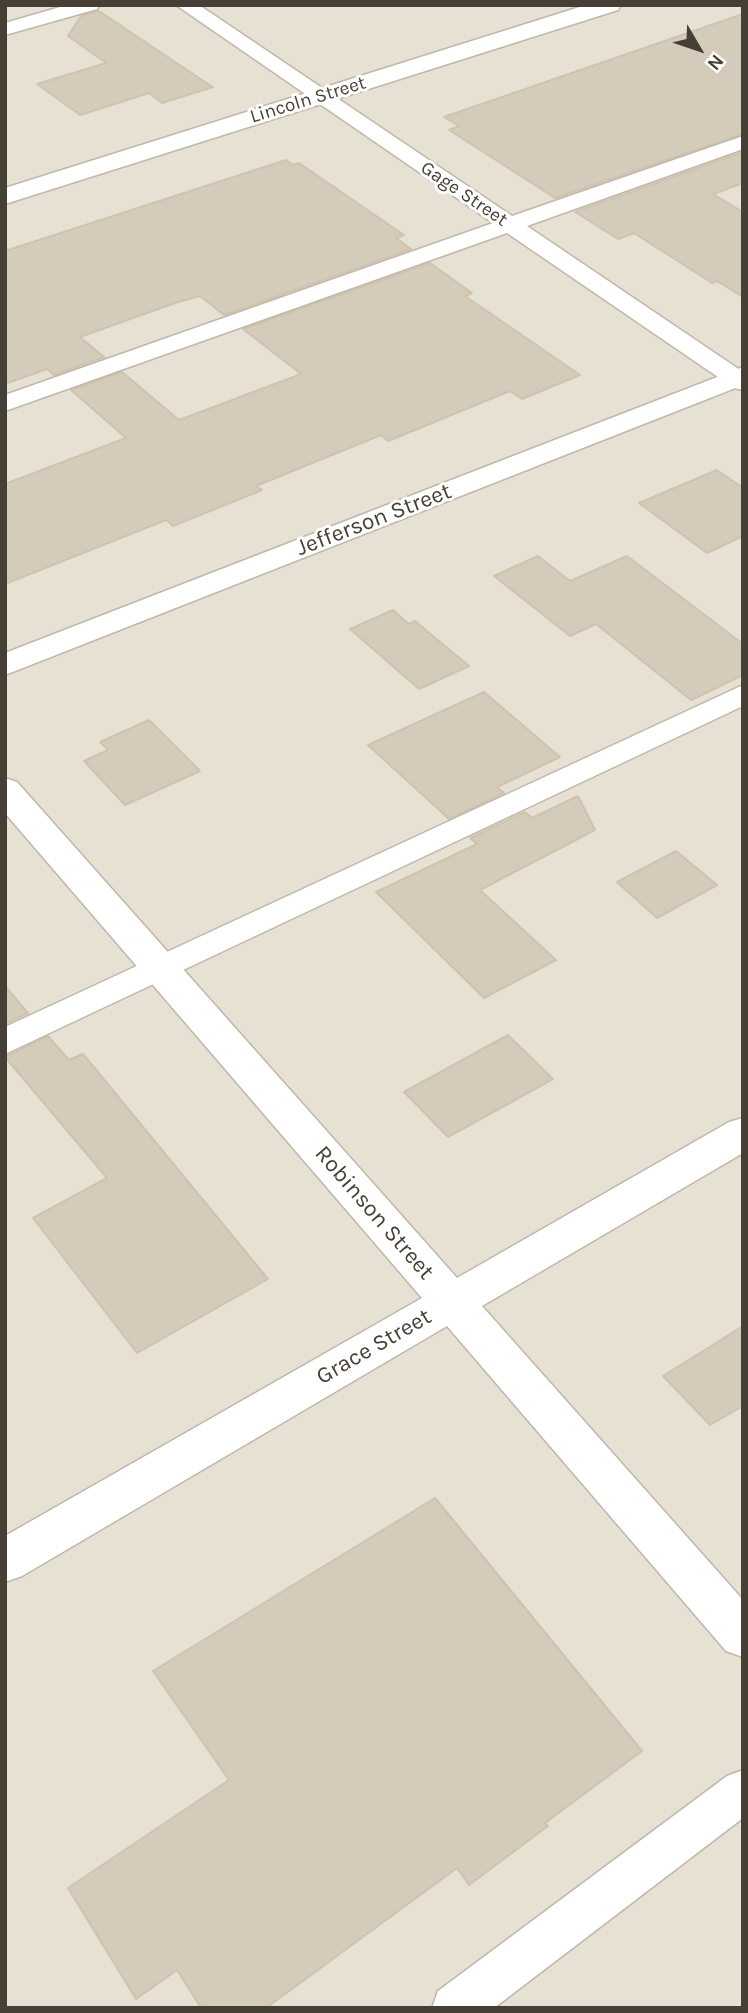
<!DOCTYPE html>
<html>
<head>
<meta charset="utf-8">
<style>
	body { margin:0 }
	#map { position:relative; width:748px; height:2013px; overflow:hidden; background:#f3efe6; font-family:Karla,sans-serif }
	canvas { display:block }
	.frame { position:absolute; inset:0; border:7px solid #463f35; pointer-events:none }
	.north { position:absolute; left:664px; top:14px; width:70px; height:70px; -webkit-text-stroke:5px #fff; paint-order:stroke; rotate:129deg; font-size:19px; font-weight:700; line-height:28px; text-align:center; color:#463f35 }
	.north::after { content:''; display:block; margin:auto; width:24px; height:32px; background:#463f35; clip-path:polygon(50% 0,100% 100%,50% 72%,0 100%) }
</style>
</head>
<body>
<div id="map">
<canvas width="748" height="2013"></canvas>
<div class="frame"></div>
<div class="north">N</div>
</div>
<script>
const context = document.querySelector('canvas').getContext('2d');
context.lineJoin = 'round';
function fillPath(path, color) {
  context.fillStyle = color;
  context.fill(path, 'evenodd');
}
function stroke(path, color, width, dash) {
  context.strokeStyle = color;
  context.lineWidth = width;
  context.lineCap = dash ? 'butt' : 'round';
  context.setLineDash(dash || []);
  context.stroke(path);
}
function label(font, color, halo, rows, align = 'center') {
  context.font = font + ' Karla,sans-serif';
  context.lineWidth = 6;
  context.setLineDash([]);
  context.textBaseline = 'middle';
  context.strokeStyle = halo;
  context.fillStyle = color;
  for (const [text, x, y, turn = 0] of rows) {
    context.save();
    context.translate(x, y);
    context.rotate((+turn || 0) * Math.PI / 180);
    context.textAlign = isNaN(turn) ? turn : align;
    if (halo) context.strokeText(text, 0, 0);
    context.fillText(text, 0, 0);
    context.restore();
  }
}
fillPath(new Path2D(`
	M 5,5 L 743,5 L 743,2008 L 5,2008 Z`), '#e7e1d4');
const building = new Path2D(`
	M 99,11 L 199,78 L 213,87 L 162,103 L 149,93 L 80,115 L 37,84 L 106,63 L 68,36 L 81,16 Z
	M 743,14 L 743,134 L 555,198 L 449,130 L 459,126 L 444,117 Z
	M 743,152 L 743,183 L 713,194 L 743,212 L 743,297 L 717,281 L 712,283 L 634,233 L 618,239 L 575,212 Z
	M 286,160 L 293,165 L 299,163 L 404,235 L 396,238 L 411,249 L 224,315 L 200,296 L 175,303 L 80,337 L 104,357 L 54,375 L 47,369 L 5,384 L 5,251 Z
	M 430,263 L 472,293 L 465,296 L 580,375 L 522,399 L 510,391 L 388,441 L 381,435 L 256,486 L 262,490 L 173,526 L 166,520 L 5,584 L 5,484 L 126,438 L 71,390 L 122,372 L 179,420 L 301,374 L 243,329 Z
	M 717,470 L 743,488 L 743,536 L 707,553 L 639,503 Z
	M 538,556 L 570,581 L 627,556 L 743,644 L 743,675 L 691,700 L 596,624 L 570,636 L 494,576 Z
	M 393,610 L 409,624 L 415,621 L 469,666 L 419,689 L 350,629 Z
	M 484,692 L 560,757 L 497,787 L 504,793 L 449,819 L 368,745 Z
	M 149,720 L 200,771 L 125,805 L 84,761 L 108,750 L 100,742 Z
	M 578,796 L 595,830 L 480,890 L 556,960 L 484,998 L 376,892 L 477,844 L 470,838 L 525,812 L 532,818 Z
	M 676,851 L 717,885 L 657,918 L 617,882 Z
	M 5,986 L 28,1013 L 5,1024 Z
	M 508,1035 L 553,1079 L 448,1137 L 404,1092 Z
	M 48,1036 L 69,1060 L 83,1054 L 268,1279 L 137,1353 L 33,1218 L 107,1178 L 5,1057 Z
	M 743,1326 L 743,1406 L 710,1425 L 663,1376 Z
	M 435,1498 L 642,1751 L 545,1823 L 548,1826 L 469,1885 L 457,1868 L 266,2008 L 201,2008 L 177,1970 L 136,1999 L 68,1888 L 229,1780 L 153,1671 Z`);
fillPath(building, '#d5cbbb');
stroke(building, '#d0c3ae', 2);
const lane = new Path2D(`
	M 67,5 L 100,5 L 97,9 L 5,35 L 5,23 Z
	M 176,5 L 199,5 L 512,216 L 743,136 L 743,149 L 527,226 L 743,372 L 743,390 L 734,388 L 507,233 L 5,411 L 5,395 L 493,223 Z
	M 743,685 L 743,706 L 5,1054 L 5,1027 Z
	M 743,1770 L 743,1818 L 494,2008 L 432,2008 L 438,1991 L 727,1776 Z`);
const street = new Path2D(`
	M 586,5 L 621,5 L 618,10 L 5,204 L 5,188 Z
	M 743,367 L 743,385 L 5,675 L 5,653 Z
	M 5,778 L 17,782 L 457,1278 L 729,1122 L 743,1118 L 743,1153 L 482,1306 L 743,1600 L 743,1657 L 726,1651 L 447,1326 L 22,1576 L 5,1582 L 5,1536 L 422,1298 L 5,813 Z`);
stroke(lane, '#bfb7a9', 3);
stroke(street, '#bfb7a9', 3);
fillPath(lane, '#fff');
fillPath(street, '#fff');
label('19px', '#463f35', '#fff', [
	["Lincoln Street",308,100,-17],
	["Gage Street",464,194,34]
]);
label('23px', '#463f35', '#fff', [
	["Jefferson Street",374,520,-21],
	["Robinson Street",374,1213,49],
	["Grace Street",374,1347,-30]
]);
</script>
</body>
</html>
